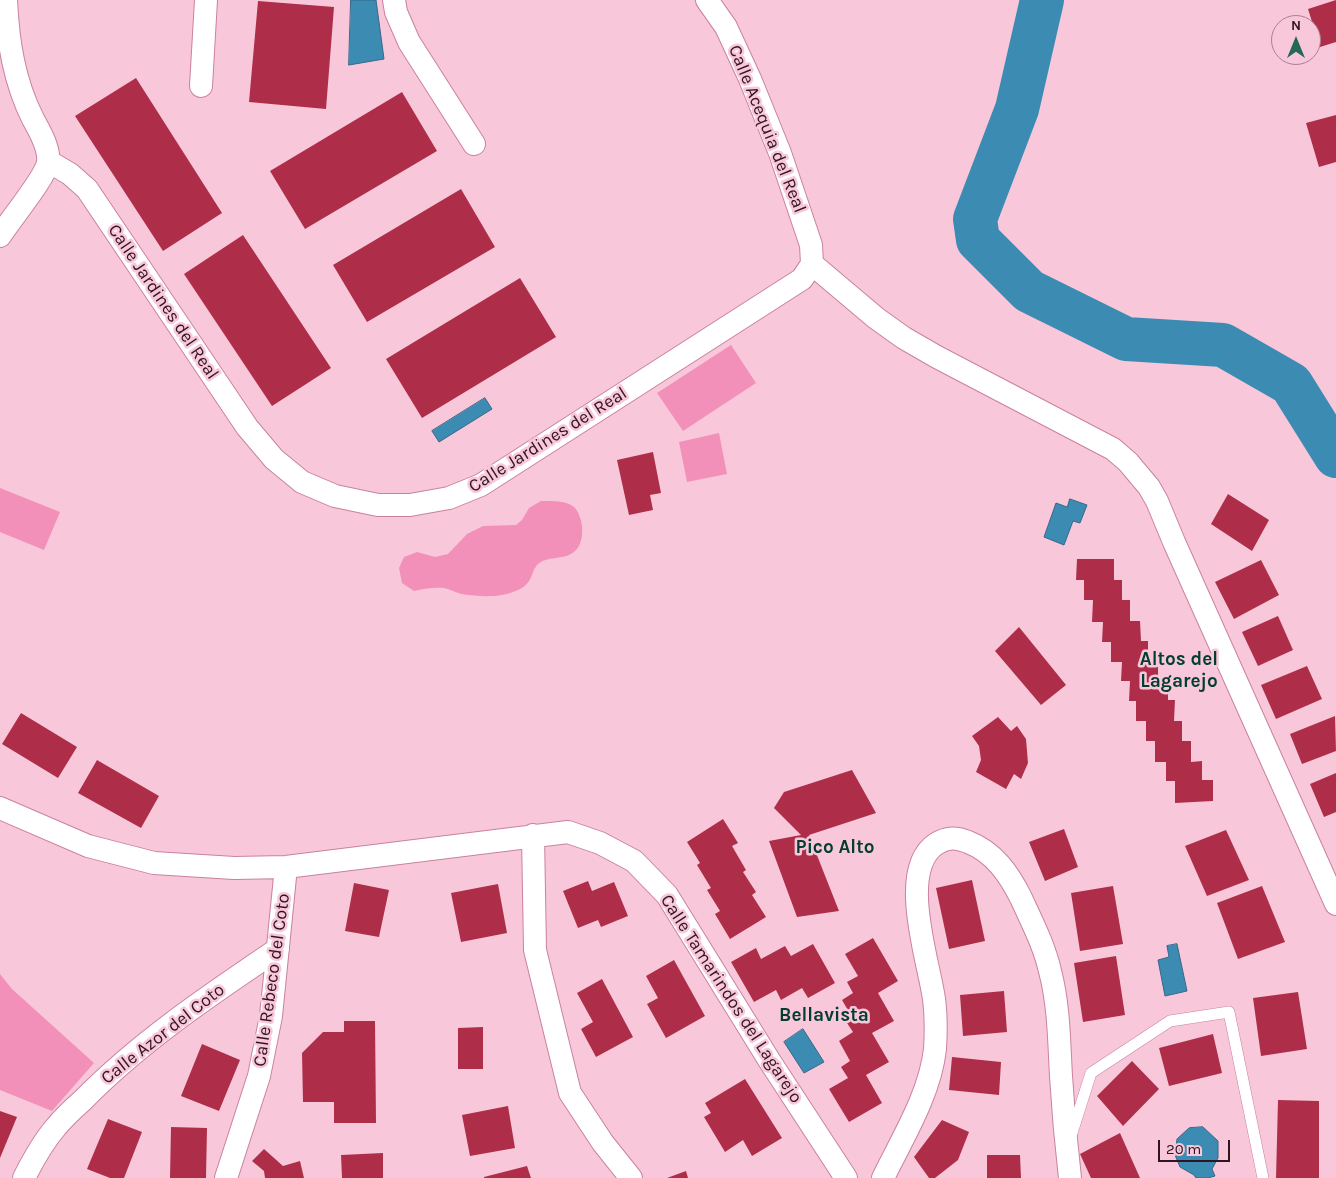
<!DOCTYPE html>
<html>
<head>
<meta charset="utf-8">
<style>
	body { margin:0 }
	#map { position:relative; width:1336px; height:1178px; overflow:hidden; background:#f8c8da; font-family:Karla,sans-serif }
	canvas { display:block }
	.north { position:absolute; left:1271px; top:15px; width:50px; height:50px; box-sizing:border-box; background:#f8c8da; border:1px solid #a88090; border-radius:50%; rotate:0deg; font-size:14px; font-weight:700; line-height:20px; text-align:center; color:#301420 }
	.north::after { content:''; display:block; margin:auto; width:18px; height:22px; background:#266857; clip-path:polygon(50% 0,100% 100%,50% 72%,0 100%) }
	.scale { position:absolute; left:1158px; top:1140px; width:72px; height:22px; box-sizing:border-box; border:2px solid #301420; border-top:0; padding-left:6px; font-size:15px; line-height:18px; white-space:nowrap; color:#301420; -webkit-text-stroke:4px #f8c8da; paint-order:stroke }
</style>
</head>
<body>
<div id="map">
<canvas width="1336" height="1178"></canvas>
<div class="north">N</div>
<div class="scale">20 m</div>
</div>
<script>
const context = document.querySelector('canvas').getContext('2d');
context.lineJoin = 'round';
function fillPath(path, color) {
  context.fillStyle = color;
  context.fill(path, 'evenodd');
}
function stroke(path, color, width, dash) {
  context.strokeStyle = color;
  context.lineWidth = width;
  context.lineCap = dash ? 'butt' : 'round';
  context.setLineDash(dash || []);
  context.stroke(path);
}
function label(font, color, halo, rows, align = 'center') {
  context.font = font + ' Karla,sans-serif';
  context.lineWidth = 5;
  context.setLineDash([]);
  context.textBaseline = 'middle';
  context.strokeStyle = halo;
  context.fillStyle = color;
  for (const [text, x, y, turn = 0] of rows) {
    context.save();
    context.translate(x, y);
    context.rotate((+turn || 0) * Math.PI / 180);
    context.textAlign = isNaN(turn) ? turn : align;
    if (halo) context.strokeText(text, 0, 0);
    context.fillText(text, 0, 0);
    context.restore();
  }
}
fillPath(new Path2D(`
	M 731,345 L 756,383 L 683,431 L 657,393 Z
	M 719,433 L 727,474 L 687,482 L 679,442 Z
	M 0,488 L 60,512 L 44,550 L 0,532 Z
	M 541,501 C 551,501 566,500 574,507 C 584,517 586,543 574,552 C 564,560 547,556 538,564 C 530,572 534,583 518,590 C 501,598 480,597 462,594 C 456,593 450,589 444,588 C 434,587 423,589 414,591 L 402,583 L 399,568 L 404,557 L 417,552 L 435,557 L 448,554 L 467,534 L 483,526 L 516,525 L 522,520 L 529,508 Z
	M 0,974 L 12,989 L 94,1063 L 52,1111 L 0,1090 Z`), '#f390ba');
const water = new Path2D(`
	M 351,0 L 376,0 L 384,59 L 349,65 Z
	M 485,398 L 492,409 L 439,442 L 432,431 Z
	M 1070,499 L 1087,505 L 1080,523 L 1073,521 L 1064,545 L 1044,537 L 1056,503 L 1067,507 Z
	M 1177,944 L 1187,991 L 1165,996 L 1158,960 L 1169,957 L 1167,946 Z
	M 803,1029 L 824,1062 L 804,1073 L 784,1042 Z
	M 1203,1127 L 1218,1141 L 1218,1158 L 1212,1169 L 1215,1176 L 1208,1178 L 1196,1178 L 1194,1175 L 1180,1167 L 1175,1155 L 1177,1139 L 1189,1128 Z`);
fillPath(water, '#3b8bb3');
stroke(water, '#386787', 1);
stroke(new Path2D(`
	M 1042,0 L 1017,109 L 975,219 L 978,240 L 1029,291 L 1126,339 L 1223,345 L 1291,384 L 1336,456`), '#3b8bb3', 44);
fillPath(new Path2D(`
	M 1336,0 L 1336,42 L 1320,47 L 1308,9 Z
	M 258,1 L 334,7 L 326,109 L 249,102 Z
	M 136,78 L 222,213 L 163,251 L 75,116 Z
	M 402,92 L 437,151 L 305,229 L 270,171 Z
	M 1336,115 L 1336,162 L 1319,167 L 1306,123 Z
	M 461,189 L 495,247 L 367,322 L 333,265 Z
	M 243,235 L 331,368 L 272,406 L 184,274 Z
	M 520,278 L 556,337 L 422,418 L 386,359 Z
	M 653,452 L 661,493 L 650,495 L 653,510 L 629,515 L 617,460 Z
	M 1228,494 L 1269,520 L 1252,551 L 1211,524 Z
	M 1077,559 L 1114,559 L 1114,580 L 1122,580 L 1122,600 L 1130,600 L 1130,621 L 1140,621 L 1141,641 L 1148,641 L 1148,661 L 1158,661 L 1158,681 L 1168,681 L 1168,700 L 1175,700 L 1174,721 L 1182,721 L 1182,741 L 1191,741 L 1191,762 L 1202,761 L 1202,780 L 1213,780 L 1213,801 L 1175,803 L 1175,781 L 1166,781 L 1166,762 L 1155,762 L 1155,741 L 1146,741 L 1146,721 L 1136,721 L 1136,701 L 1129,701 L 1130,681 L 1121,681 L 1122,662 L 1111,662 L 1111,642 L 1102,642 L 1103,622 L 1092,622 L 1093,600 L 1084,600 L 1084,580 L 1076,580 Z
	M 1261,560 L 1279,595 L 1234,619 L 1215,582 Z
	M 1278,616 L 1293,650 L 1258,666 L 1242,632 Z
	M 1019,627 L 1066,685 L 1041,705 L 995,651 Z
	M 1307,666 L 1322,699 L 1276,719 L 1261,685 Z
	M 21,713 L 77,747 L 58,778 L 2,744 Z
	M 1335,716 L 1336,751 L 1302,764 L 1290,734 Z
	M 998,717 L 1011,731 L 1017,726 L 1026,739 L 1028,763 L 1021,779 L 1014,774 L 1006,789 L 976,772 L 981,760 L 979,746 L 972,736 Z
	M 97,760 L 159,796 L 141,828 L 78,793 Z
	M 852,770 L 876,813 L 809,835 L 839,911 L 797,917 L 769,841 L 801,835 L 774,808 L 784,792 Z
	M 1336,773 L 1336,812 L 1324,817 L 1310,784 Z
	M 723,819 L 738,843 L 732,846 L 746,870 L 743,872 L 756,892 L 752,895 L 766,917 L 730,939 L 715,914 L 720,911 L 707,890 L 711,888 L 697,865 L 700,863 L 687,842 Z
	M 1064,829 L 1078,867 L 1045,881 L 1029,842 Z
	M 1226,830 L 1249,880 L 1207,896 L 1185,846 Z
	M 972,880 L 985,941 L 949,949 L 936,888 Z
	M 588,881 L 592,891 L 614,882 L 628,916 L 601,927 L 598,920 L 578,928 L 563,891 Z
	M 354,883 L 389,890 L 379,937 L 345,931 Z
	M 498,884 L 507,933 L 461,942 L 451,893 Z
	M 1113,886 L 1123,944 L 1080,951 L 1071,893 Z
	M 1262,886 L 1285,942 L 1238,959 L 1217,903 Z
	M 873,938 L 898,981 L 878,993 L 894,1021 L 872,1033 L 889,1062 L 866,1075 L 882,1103 L 849,1122 L 829,1089 L 848,1078 L 841,1067 L 850,1061 L 839,1041 L 853,1032 L 847,1023 L 853,1019 L 842,1000 L 853,993 L 847,982 L 858,976 L 845,954 Z
	M 813,944 L 835,983 L 808,998 L 802,988 L 781,1000 L 776,990 L 754,1002 L 731,962 L 756,948 L 761,959 L 785,946 L 791,956 Z
	M 1116,956 L 1125,1015 L 1083,1022 L 1074,963 Z
	M 674,960 L 705,1016 L 666,1038 L 647,1004 L 658,998 L 646,976 Z
	M 602,979 L 633,1037 L 596,1057 L 581,1029 L 593,1022 L 577,993 Z
	M 1004,991 L 1007,1032 L 963,1036 L 960,995 Z
	M 1298,992 L 1307,1049 L 1261,1056 L 1253,998 Z
	M 344,1021 L 375,1021 L 376,1123 L 334,1123 L 334,1102 L 303,1102 L 302,1053 L 323,1032 L 344,1032 Z
	M 483,1027 L 483,1069 L 458,1069 L 458,1028 Z
	M 1213,1034 L 1222,1073 L 1169,1086 L 1159,1048 Z
	M 202,1044 L 240,1060 L 219,1111 L 181,1096 Z
	M 952,1057 L 1001,1062 L 999,1095 L 949,1090 Z
	M 1132,1061 L 1159,1089 L 1123,1126 L 1097,1096 Z
	M 745,1079 L 782,1138 L 752,1156 L 743,1140 L 725,1152 L 704,1117 L 711,1113 L 705,1103 Z
	M 1278,1100 L 1319,1101 L 1319,1178 L 1276,1178 Z
	M 508,1106 L 515,1148 L 470,1156 L 462,1115 Z
	M 0,1111 L 17,1117 L 0,1158 Z
	M 108,1119 L 142,1132 L 124,1178 L 110,1178 L 87,1169 Z
	M 942,1120 L 969,1132 L 958,1160 L 935,1178 L 929,1178 L 914,1157 Z
	M 171,1127 L 207,1128 L 206,1178 L 170,1178 Z
	M 1120,1133 L 1140,1178 L 1091,1178 L 1080,1154 Z
	M 264,1149 L 283,1166 L 300,1161 L 304,1178 L 265,1178 L 264,1171 L 252,1161 Z
	M 383,1153 L 383,1178 L 342,1178 L 341,1155 Z
	M 987,1155 L 1020,1155 L 1021,1178 L 987,1178 Z
	M 527,1166 L 531,1178 L 484,1178 L 484,1177 Z
	M 686,1171 L 688,1178 L 667,1178 Z`), '#ae2e49');
const lane = new Path2D(`
	M 1071,1136 L 1091,1073 L 1170,1021 L 1229,1012 L 1263,1178`);
const street = new Path2D(`
	M 394,0 L 396,12 L 409,42 L 474,144
	M 707,0 L 726,27 L 750,79 L 780,153 L 811,245 L 812,264
	M 201,86 L 206,0
	M 48,161 L 70,174 L 87,189 L 247,427 L 274,459 L 302,482 L 335,496 L 378,505 L 410,505 L 449,498 L 481,485 L 802,279 L 812,264
	M 0,236 C 10,220 46,177 48,162 C 50,148 39,130 33,119 C 14,81 8,42 6,0
	M 812,264 L 876,318 L 904,338 L 937,357 L 1113,449 L 1128,462 L 1149,487 L 1157,501 L 1174,542 L 1336,904
	M 0,808 L 88,846 L 154,863 L 234,868 L 286,867 L 568,832 L 600,843 L 634,861 L 667,895 L 769,1060 L 846,1178
	M 533,835 L 535,950 L 570,1093 L 603,1143 L 631,1178
	M 24,1178 C 33,1160 43,1142 56,1127 C 64,1117 74,1108 83,1100 C 141,1041 210,995 278,949
	M 226,1178 L 259,1076 L 271,1016 L 286,867
	M 883,1178 C 903,1137 930,1094 935,1049 C 936,1033 936,1014 934,999 C 929,962 897,870 936,844 C 947,837 956,837 968,842 C 994,852 1009,874 1021,898 C 1032,922 1044,945 1050,971 C 1059,1005 1059,1041 1061,1076 C 1063,1110 1066,1144 1070,1178`);
stroke(lane, '#ca81a0', 12);
stroke(street, '#ca81a0', 24);
stroke(lane, '#fff', 11);
stroke(street, '#fff', 22);
label('18px', '#301420', '#f8c8da', [
	["Calle Acequia del Real",767,129,68],
	["Calle Jardines del Real",163,302,56],
	["Calle Jardines del Real",548,440,-32],
	["Calle Rebeco del Coto",272,980,-82],
	["Calle Tamarindos del Lagarejo",731,999,57],
	["Calle Azor del Coto",163,1034,-38]
]);
label('bold 19px', '#023d30', '#f8c8da', [
	["Altos del",1179,660],
	["Lagarejo",1179,682],
	["Pico Alto",835,848],
	["Bellavista",824,1016]
]);
</script>
</body>
</html>
